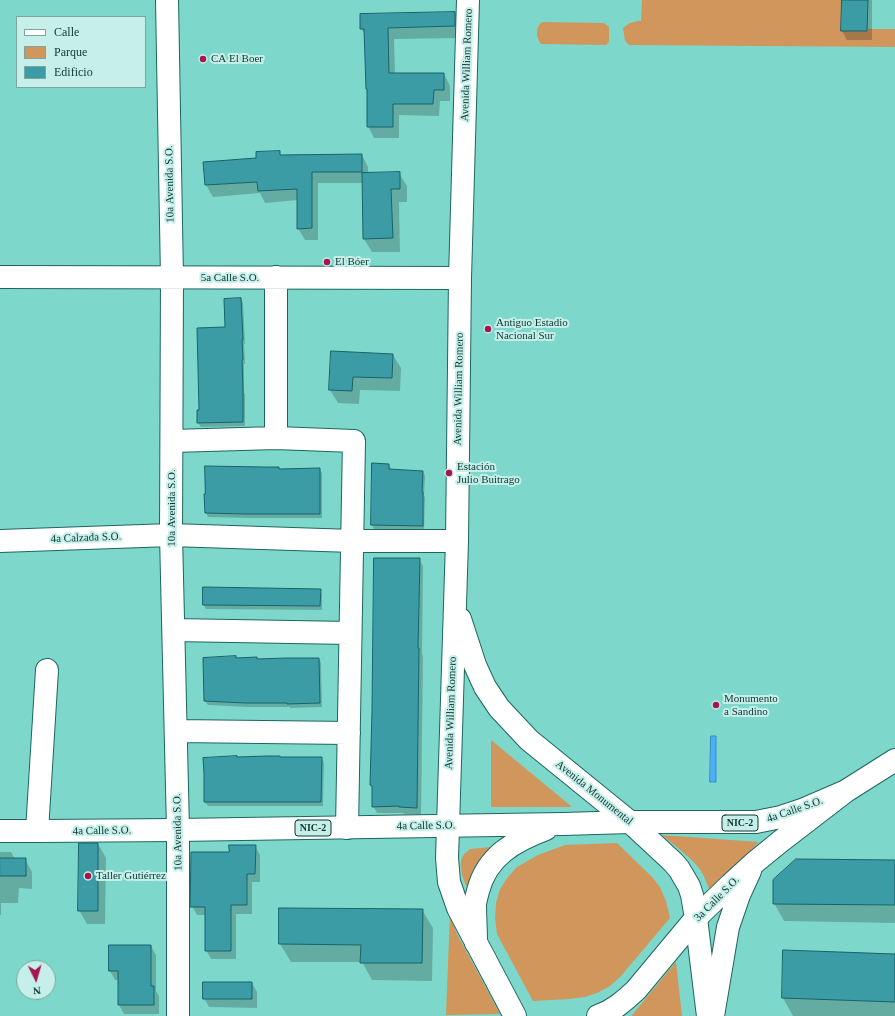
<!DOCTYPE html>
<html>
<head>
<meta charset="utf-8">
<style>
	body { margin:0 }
	#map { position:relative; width:895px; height:1016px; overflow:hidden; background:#7dd8cb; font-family:Georgia,serif }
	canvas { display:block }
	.legend { position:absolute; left:16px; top:16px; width:130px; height:72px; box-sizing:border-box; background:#c5efe8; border:1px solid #7ca59f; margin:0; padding:5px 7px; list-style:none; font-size:12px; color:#0f3632 }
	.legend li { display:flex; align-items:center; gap:8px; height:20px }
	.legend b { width:20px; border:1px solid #7ca59f }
	.north { position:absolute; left:16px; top:960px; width:40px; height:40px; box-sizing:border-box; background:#c5efe8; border:1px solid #7ca59f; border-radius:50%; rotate:175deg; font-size:11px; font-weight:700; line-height:16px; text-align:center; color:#0f3632 }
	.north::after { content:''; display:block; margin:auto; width:14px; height:18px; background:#a71450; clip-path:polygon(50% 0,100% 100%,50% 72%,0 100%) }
</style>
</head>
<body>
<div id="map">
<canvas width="895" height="1016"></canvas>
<ul class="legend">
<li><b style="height:5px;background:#fff"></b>Calle</li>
<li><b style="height:11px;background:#d0965c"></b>Parque</li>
<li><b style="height:11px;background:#3c9ca6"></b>Edificio</li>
</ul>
<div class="north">N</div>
</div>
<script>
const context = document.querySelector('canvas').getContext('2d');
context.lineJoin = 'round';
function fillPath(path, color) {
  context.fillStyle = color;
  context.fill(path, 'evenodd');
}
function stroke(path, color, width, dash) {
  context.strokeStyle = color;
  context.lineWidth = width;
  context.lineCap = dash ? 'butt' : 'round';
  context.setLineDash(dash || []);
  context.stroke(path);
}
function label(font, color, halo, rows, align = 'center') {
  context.font = font + ' Georgia,serif';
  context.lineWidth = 4;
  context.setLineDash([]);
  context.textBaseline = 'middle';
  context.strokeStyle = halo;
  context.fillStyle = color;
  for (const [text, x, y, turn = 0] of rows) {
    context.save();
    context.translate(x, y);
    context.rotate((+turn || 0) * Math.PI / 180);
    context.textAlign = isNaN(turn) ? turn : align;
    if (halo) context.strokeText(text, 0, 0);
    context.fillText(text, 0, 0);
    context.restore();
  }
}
fillPath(new Path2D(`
	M 642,0 L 842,0 L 841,31 L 867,31 L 867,29 L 895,29 L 895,47 L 629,45 L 625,41 L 623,28 C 629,23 634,21 641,21 Z
	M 542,22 L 604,23 L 609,27 L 609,42 L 606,45 L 603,45 L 541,44 C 536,38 535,27 542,22 Z
	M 491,740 L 571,806 L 571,807 L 491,807 Z
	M 662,835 L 759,842 L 711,893 C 707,884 704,874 698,867 C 688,855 674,845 662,835 Z
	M 617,843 L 652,877 L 660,887 L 666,901 L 670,918 L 621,976 L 610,986 L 597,993 L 585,997 L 569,999 L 533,1001 L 497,934 L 495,918 L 496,903 L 500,889 L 508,877 L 517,867 L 538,855 L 565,845 Z
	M 502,846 L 472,898 C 467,887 456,868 463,856 C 464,854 468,851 470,849 Z
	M 450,912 L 453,924 L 457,934 L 500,1014 L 446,1015 Z
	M 676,962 L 682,1016 L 631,1016 L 632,1015 Z`), '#d0965c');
const water = new Path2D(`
	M 711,736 L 716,736 L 716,782 L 710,782 Z`);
fillPath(water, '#4baffb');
stroke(water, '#398bbf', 1);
fillPath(new Path2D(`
	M 843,0 L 872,0 L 872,40 L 847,40 L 842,31 Z
	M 455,13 L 461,24 L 461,38 L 394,39 L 395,74 L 444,74 L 450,86 L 450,101 L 440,101 L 439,116 L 399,115 L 399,138 L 374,138 L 368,126 L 368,90 L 367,89 L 365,35 L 361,28 Z
	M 279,152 L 281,156 L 362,155 L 368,167 L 368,174 L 399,173 L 407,186 L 407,202 L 399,202 L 400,252 L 372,252 L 364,239 L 363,183 L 318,183 L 318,240 L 305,240 L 298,228 L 298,200 L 265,203 L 260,193 L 213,197 L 206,185 L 204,163 L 257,159 Z
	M 241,299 L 243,303 L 245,344 L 244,344 L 245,364 L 244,364 L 244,393 L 245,394 L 245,426 L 201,427 L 198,423 L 200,411 L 226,328 Z
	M 393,355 L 401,368 L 400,391 L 360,390 L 359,404 L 338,403 L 330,390 Z
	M 373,464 L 389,465 L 391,469 L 423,472 L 425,476 L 424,496 L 425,497 L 424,530 L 374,529 L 372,525 Z
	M 319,469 L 322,473 L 322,518 L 248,518 L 208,517 L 206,512 L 279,470 Z
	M 419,559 L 423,566 L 422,654 L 423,656 L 421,814 L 404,814 L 403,813 L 377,813 L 373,806 L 373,788 L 371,785 Z
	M 204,588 L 320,590 L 322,594 L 322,610 L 206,609 L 204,605 Z
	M 236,659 L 257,660 L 319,659 L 321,663 L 322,707 L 290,708 L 290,707 L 248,707 L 208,705 L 205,701 Z
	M 322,758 L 324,763 L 323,806 L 208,806 L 205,802 L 205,774 Z
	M 98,844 L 106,858 L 105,924 L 87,924 L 79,910 Z
	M 255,846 L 260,855 L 260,882 L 252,882 L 252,914 L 236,914 L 236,959 L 211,959 L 206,950 L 206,915 L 197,915 L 192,906 L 230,853 Z
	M 0,852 L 11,852 L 15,859 L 25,859 L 32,872 L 32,889 L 19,888 L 18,903 L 1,903 L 1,915 L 0,915 Z
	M 895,861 L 895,923 L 784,921 L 774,903 Z
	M 280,909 L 422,910 L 433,928 L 432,981 L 372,980 L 362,962 L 291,962 L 280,944 Z
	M 151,946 L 156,955 L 156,991 L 159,996 L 159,1014 L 124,1014 L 119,1005 L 119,980 L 115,980 L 110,971 Z
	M 784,951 L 895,955 L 895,1016 L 793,1016 L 783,998 Z
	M 252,983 L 257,992 L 257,1008 L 209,1007 L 204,998 Z`), '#0003');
const building = new Path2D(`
	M 842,0 L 868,0 L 867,31 L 841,31 Z
	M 455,12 L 455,26 L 388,28 L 389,73 L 444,73 L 444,90 L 434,90 L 433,104 L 393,104 L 393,127 L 367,127 L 367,89 L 366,89 L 364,29 L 360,29 L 360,14 Z
	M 280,151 L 280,155 L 362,154 L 362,172 L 312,172 L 312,228 L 297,229 L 297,189 L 258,191 L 257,182 L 205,185 L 203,162 L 256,158 L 256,152 Z
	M 400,172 L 400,189 L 391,189 L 393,238 L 363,239 L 362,173 Z
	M 241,298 L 243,340 L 242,340 L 243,360 L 242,360 L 243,389 L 243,422 L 197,423 L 197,410 L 199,410 L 197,328 L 225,327 L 224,299 Z
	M 331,351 L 393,354 L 392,378 L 353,377 L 352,391 L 329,390 Z
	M 372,463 L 389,464 L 389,469 L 423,471 L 422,492 L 423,492 L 423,526 L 371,525 Z
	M 205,466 L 264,467 L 279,467 L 279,469 L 320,468 L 320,514 L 245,514 L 205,513 L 204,494 L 205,494 Z
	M 374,558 L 420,558 L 418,648 L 419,648 L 417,808 L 399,807 L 399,806 L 372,807 L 372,786 L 370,785 L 372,711 Z
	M 203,587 L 321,589 L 320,606 L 203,605 Z
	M 236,656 L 236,658 L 257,657 L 257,659 L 286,658 L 319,658 L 320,703 L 287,704 L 287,703 L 245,703 L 204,701 L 203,658 Z
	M 237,756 L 237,757 L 267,756 L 280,756 L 280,757 L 322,757 L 321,802 L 204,802 L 204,774 L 203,758 Z
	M 79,843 L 98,843 L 98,911 L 78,911 Z
	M 229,845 L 256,845 L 255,874 L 247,874 L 247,905 L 231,905 L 231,951 L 205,951 L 205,907 L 190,907 L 191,852 L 229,852 Z
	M 0,858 L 26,858 L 26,876 L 0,876 Z
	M 796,859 L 895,860 L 895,905 L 773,904 L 773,880 Z
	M 279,908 L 423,909 L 422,963 L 360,963 L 361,945 L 279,944 Z
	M 109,945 L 151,945 L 151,986 L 154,986 L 154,1005 L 118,1005 L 118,971 L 109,971 Z
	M 783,950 L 895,954 L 895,1002 L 782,998 Z
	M 203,982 L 252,982 L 252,999 L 203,999 Z`);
fillPath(building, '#3c9ca6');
stroke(building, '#16636a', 1);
const minor = new Path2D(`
	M 167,0 L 172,278 L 171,535 L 178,830 L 178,1016
	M 0,277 L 460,278
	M 276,277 L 276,438
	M 172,441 L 276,438 L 354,441 L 347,828
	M 0,541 L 171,535 L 353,541 L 457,541
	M 174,630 L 350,633
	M 176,731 L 349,733
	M 37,831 L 47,670`);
const major = new Path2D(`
	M 468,0 L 460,278 L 457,541 L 447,858 L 449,882 L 458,908 L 515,1016
	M 460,619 L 475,665 L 485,687 L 499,708 L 529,740 L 630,822 L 673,862 L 679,869 L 689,886 L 692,895 L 696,918 L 708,1016`);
const highway = new Path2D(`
	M 0,831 L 37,831 L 178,830 L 563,824 L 630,822 L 756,822 L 781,817 L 802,810 L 846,791
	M 476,943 C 476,930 475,916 475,903 C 476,899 477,895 478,891 C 487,856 514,841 546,829
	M 598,1016 C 613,1011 624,1001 636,990 L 696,918 L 730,885 L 754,863 L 781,841 L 846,791 L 895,760
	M 713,1016 L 728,927 L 739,895 L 750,871`);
stroke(minor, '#1d665e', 24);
stroke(major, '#1d665e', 24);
stroke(highway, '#1d665e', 24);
stroke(minor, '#fff', 22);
stroke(major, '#fff', 22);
stroke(highway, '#fff', 22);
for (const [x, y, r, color] of [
	[203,59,4,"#a71450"],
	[327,262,4,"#a71450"],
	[488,329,4,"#a71450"],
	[449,473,4,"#a71450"],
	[716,705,4,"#a71450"],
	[88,876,4,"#a71450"]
]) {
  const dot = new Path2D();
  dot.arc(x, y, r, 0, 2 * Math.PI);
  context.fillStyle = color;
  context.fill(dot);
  stroke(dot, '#c5efe8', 1.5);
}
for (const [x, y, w] of [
	[740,823,36],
	[313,828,36]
]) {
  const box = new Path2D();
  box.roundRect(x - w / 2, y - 8, w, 16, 3);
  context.fillStyle = '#c5efe8';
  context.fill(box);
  stroke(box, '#0f3632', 1);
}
label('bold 10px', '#0f3632', null, [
	["NIC-2",740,823],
	["NIC-2",313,828]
]);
label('11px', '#0f3632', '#c5efe8', [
	["CA El Boer",211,59],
	["El Bóer",335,262],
	["Antiguo Estadio",496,323],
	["Nacional Sur",496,336],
	["Estación",457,467],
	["Julio Buitrago",457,480],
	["Monumento",724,699],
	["a Sandino",724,712],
	["Taller Gutiérrez",96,876]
], 'left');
label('11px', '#0f3632', '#c5efe8', [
	["Avenida William Romero",467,65,-88],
	["10a Avenida S.O.",170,184,-91],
	["5a Calle S.O.",230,278],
	["Avenida William Romero",459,389,-89],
	["10a Avenida S.O.",172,508,-90],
	["4a Calzada S.O.",86,538,-2],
	["Avenida William Romero",451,713,-88],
	["Avenida Monumental",594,793,39],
	["4a Calle S.O.",795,810,-19],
	["4a Calle S.O.",426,826,-1],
	["4a Calle S.O.",102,831,-1],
	["10a Avenida S.O.",178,832,-91],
	["3a Calle S.O.",717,899,-45]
]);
</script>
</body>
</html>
